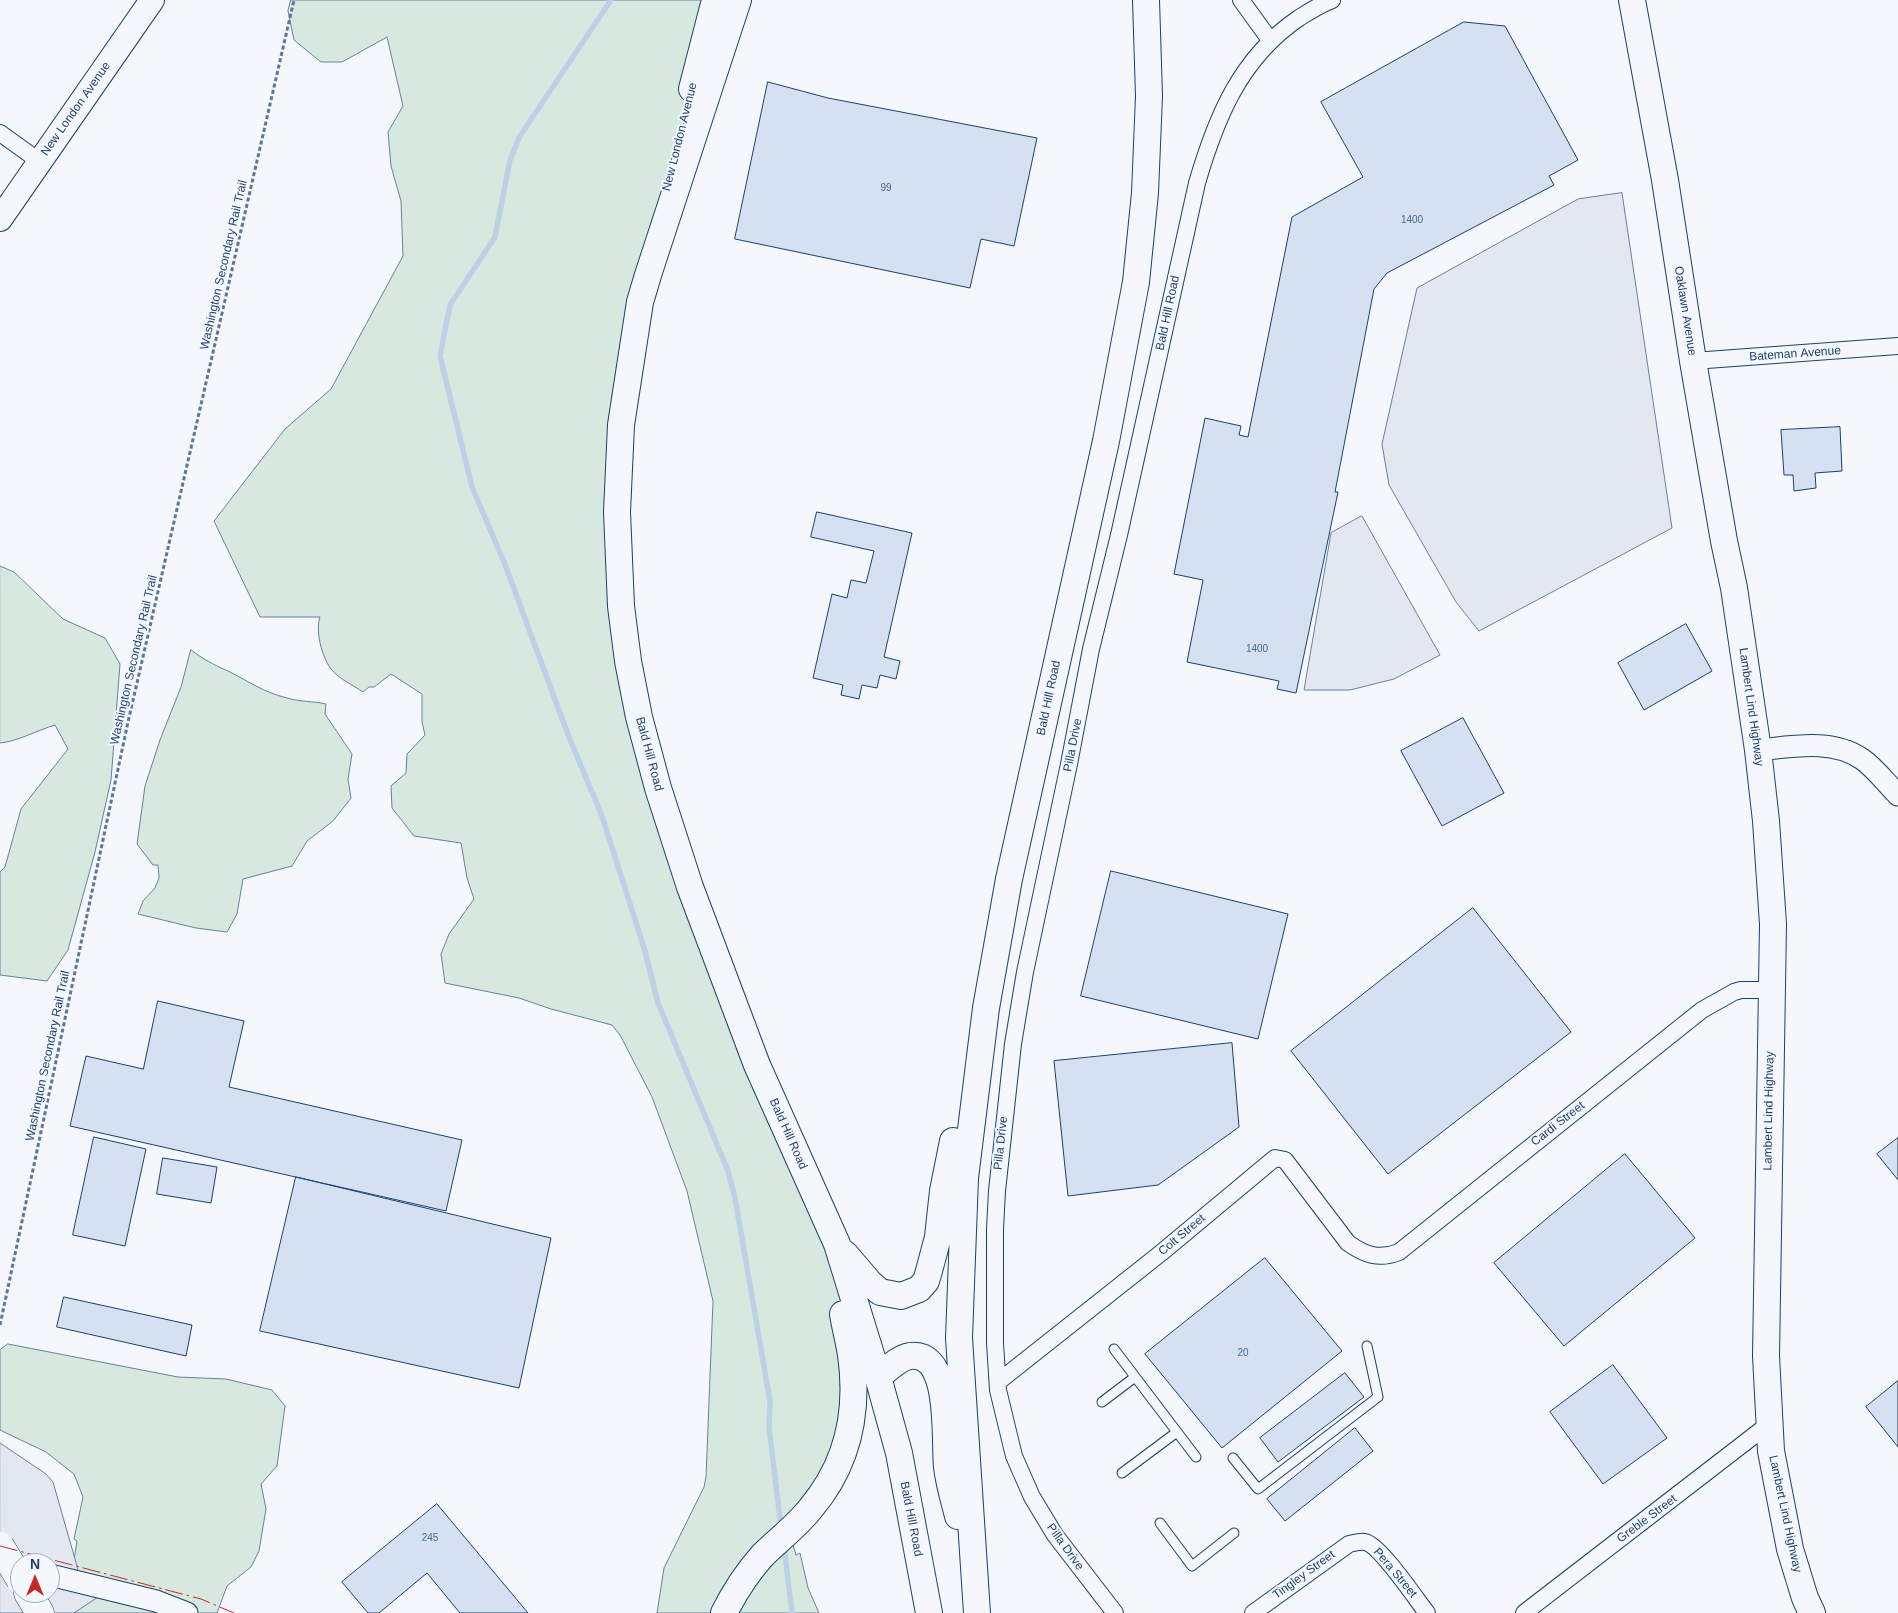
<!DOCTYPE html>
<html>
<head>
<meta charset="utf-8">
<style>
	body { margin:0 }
	#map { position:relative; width:1898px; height:1613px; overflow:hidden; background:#f4f7fb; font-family:Helvetica,sans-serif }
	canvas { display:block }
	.north { position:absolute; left:10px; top:1553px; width:50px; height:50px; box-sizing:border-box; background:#f4f7fb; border:1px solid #9eadc5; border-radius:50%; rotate:0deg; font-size:14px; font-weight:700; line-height:20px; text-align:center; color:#1d3f73 }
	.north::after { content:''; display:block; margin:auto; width:18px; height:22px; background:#c62828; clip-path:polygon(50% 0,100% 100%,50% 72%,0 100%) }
</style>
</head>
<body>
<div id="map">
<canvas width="1898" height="1613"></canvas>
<div class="north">N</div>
</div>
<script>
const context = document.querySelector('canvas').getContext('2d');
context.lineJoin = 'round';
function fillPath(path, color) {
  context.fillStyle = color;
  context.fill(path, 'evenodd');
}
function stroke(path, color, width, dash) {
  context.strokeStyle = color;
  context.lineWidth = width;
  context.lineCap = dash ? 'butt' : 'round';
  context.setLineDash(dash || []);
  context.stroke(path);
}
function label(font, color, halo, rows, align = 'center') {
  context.font = font + ' Helvetica,sans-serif';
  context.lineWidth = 4;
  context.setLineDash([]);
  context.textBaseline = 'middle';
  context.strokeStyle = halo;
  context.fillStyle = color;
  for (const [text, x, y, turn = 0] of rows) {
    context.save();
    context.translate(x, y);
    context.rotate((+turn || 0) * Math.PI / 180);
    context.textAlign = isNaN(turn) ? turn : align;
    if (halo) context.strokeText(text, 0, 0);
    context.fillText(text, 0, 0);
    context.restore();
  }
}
const green = new Path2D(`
	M 291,0 L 702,0 L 694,82 L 687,115 L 640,302 L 620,558 L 641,731 L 821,1206 L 853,1360 L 850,1432 L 791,1538 L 796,1555 L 800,1553 L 808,1588 L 819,1613 L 657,1613 L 664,1568 L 704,1487 L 706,1477 L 713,1301 L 687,1191 L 652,1097 L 620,1035 L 612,1025 L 551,1009 L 519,998 L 445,983 L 441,954 L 449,934 L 474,899 L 467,878 L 461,843 L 414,836 L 392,808 L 391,786 L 406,773 L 407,754 L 425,735 L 422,722 L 422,694 L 391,674 L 374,687 L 369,687 L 363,692 C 353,685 339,679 331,669 C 322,657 315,631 320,617 L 260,617 L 214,521 L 285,429 L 331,389 L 403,256 L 401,201 L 391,166 L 388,132 L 403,106 L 387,37 L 342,62 L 321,62 L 294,40 L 288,11 Z
	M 0,566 L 14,572 L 63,619 L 105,638 L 120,664 L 111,780 L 95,852 L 68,950 L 47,981 L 0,975 L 0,872 L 5,867 L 21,809 L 68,749 L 55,725 C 38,730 16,742 0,743 Z
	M 191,650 C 203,659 214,665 228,671 C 250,682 263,692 287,698 C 300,702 313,701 326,704 L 325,714 L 352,754 L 348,779 L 351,798 L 333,821 L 307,841 L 292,866 L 243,879 L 237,914 L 227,932 L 196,928 L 138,914 L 143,901 L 155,888 L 159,878 L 158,865 L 153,865 L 137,844 L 145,786 L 160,740 L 181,687 Z
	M 8,1344 L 178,1377 L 226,1379 L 272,1390 L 285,1406 L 277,1466 L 261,1484 L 266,1509 L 259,1551 L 251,1567 L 227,1586 L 217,1613 L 76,1613 L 62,1585 L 71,1579 L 77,1541 L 74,1539 L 83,1497 L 74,1474 L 46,1452 L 0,1430 L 0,1350 Z`);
fillPath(green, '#d7e8df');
stroke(green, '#687fa3', 1);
const parking = new Path2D(`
	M 1622,193 L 1672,528 L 1479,631 L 1456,602 L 1389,485 L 1382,444 L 1417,288 L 1578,199 Z
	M 1362,516 L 1440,655 L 1394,679 L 1350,690 L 1304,690 L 1331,533 Z
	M 0,1443 L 46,1474 L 53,1482 L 77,1566 L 79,1582 L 110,1589 L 74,1613 L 0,1613 ZM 20,1563 L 50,1563 L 50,1593 L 20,1593 Z`);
fillPath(parking, '#e3e8f0');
stroke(parking, '#687fa3', 1);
stroke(new Path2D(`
	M 611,0 L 520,136 L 510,160 L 495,237 L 450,305 L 440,356 L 472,487 L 504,562 L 569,737 L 602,816 L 645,951 L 658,1003 L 728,1171 L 735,1198 L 770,1401 L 769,1427 L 781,1527
	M 784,1546 L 792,1613`), '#bed0e5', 5.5);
const building = new Path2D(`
	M 1464,22 L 1505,26 L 1578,160 L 1549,176 L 1554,185 L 1387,273 L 1374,289 L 1335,492 L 1338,492 L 1296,693 L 1277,689 L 1279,681 L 1187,662 L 1203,580 L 1174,574 L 1205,418 L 1241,426 L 1239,435 L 1248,437 L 1292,217 L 1363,177 L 1321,102 Z
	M 768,82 L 828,98 L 1037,138 L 1014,246 L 981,239 L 970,288 L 735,239 Z
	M 1840,427 L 1842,471 L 1815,473 L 1816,488 L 1794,491 L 1793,475 L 1784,475 L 1781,430 Z
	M 817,512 L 912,533 L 884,657 L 900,661 L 896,679 L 880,675 L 877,688 L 862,685 L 859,699 L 841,695 L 843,685 L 813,678 L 832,594 L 847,598 L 851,580 L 866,583 L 874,551 L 811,537 Z
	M 1686,624 L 1712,671 L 1644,710 L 1618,663 Z
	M 1463,718 L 1504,793 L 1442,826 L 1401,751 Z
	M 1111,871 L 1288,914 L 1258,1039 L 1081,996 Z
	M 1473,908 L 1571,1032 L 1388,1174 L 1291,1051 Z
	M 158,1001 L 244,1021 L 229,1087 L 462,1140 L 446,1211 L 70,1126 L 86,1056 L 143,1069 Z
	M 1232,1043 L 1239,1127 L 1158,1185 L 1068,1196 L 1054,1061 Z
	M 94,1137 L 146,1149 L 125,1246 L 73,1235 Z
	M 1898,1138 L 1898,1180 L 1877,1154 Z
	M 1625,1154 L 1695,1238 L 1564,1346 L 1494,1263 Z
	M 163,1158 L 217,1167 L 211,1203 L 157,1194 Z
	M 296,1177 L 551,1238 L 519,1388 L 260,1331 Z
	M 1265,1258 L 1342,1351 L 1222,1448 L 1145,1354 Z
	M 64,1297 L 192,1325 L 186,1356 L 57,1327 Z
	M 1613,1365 L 1667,1438 L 1603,1484 L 1550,1412 Z
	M 1345,1373 L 1364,1397 L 1278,1462 L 1260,1438 Z
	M 1898,1381 L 1898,1447 L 1866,1407 Z
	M 1355,1428 L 1373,1451 L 1285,1521 L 1267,1499 Z
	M 437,1504 L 528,1613 L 460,1613 L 427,1573 L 379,1613 L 368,1613 L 342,1582 Z`);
fillPath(building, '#d5e0f0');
stroke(building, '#1d3f73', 1);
const service = new Path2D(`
	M 1114,1349 L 1196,1457
	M 1102,1402 L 1135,1377
	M 1233,1458 L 1258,1489 L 1378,1397 L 1367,1346
	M 1122,1473 L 1177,1432
	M 1160,1523 L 1192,1566 L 1234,1533`);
const minor = new Path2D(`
	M 1241,0 L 1270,40
	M 0,133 L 39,161
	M 1693,361 L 1898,346
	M 998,1382 L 1161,1253 L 1275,1158 L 1285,1160 L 1348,1243 C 1365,1255 1379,1260 1399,1252 L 1702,1010 L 1734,992 L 1741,990 L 1773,990
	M 1115,1613 L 1055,1535 L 1032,1497 L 1014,1456 L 998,1390 L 995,1343 L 995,1229 L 997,1191 L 1013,1044 L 1025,972 L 1069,764 L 1091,649 L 1119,535 L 1197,183 C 1216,118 1240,58 1299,18 C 1310,11 1319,5 1332,0
	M 1253,1613 L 1349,1544 C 1354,1543 1360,1541 1365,1542 C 1380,1545 1416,1599 1427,1613
	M 1524,1613 L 1769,1424`);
const tertiary = new Path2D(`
	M 1758,750 C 1791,747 1832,738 1862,759 C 1875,768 1886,783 1898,795
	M 50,1575 L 156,1601 L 187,1613`);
const secondary = new Path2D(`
	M 0,219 L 152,0`);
const primary = new Path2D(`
	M 738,0 L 648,275 L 640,302 L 621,425 L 617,512 L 621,606 L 628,661 L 639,717 L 658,788 L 690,887 L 757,1065 L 837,1244 L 878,1377 L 899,1453 L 929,1613
	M 1632,0 L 1665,180 L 1693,361 L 1724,541 L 1734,588 L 1758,750 L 1766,821 L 1773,924 L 1766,1356 L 1771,1451 L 1790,1549 L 1805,1598 L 1812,1613
	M 692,89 L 715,0
	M 845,1254 L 869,1282 L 880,1292 L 901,1296 L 919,1289 L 926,1281 L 929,1271 L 938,1237 L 943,1191 L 953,1141
	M 878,1377 C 887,1370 898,1358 910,1356 C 953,1350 944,1442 947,1467 C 949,1484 954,1500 958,1516
	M 724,1613 C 734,1593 747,1573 762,1556 C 778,1540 797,1526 811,1508 C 848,1464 859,1411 851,1355 C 849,1341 845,1327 843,1314
	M 977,1613 L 959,1338 L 965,1178 L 986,1008 L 1009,879 L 1106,441 L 1136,282 L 1145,193 L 1149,96 L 1146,0`);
const motorway = new Path2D(`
	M 28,1593 L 40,1613`);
stroke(service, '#1d3f73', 11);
stroke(minor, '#1d3f73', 18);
stroke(tertiary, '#1d3f73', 23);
stroke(secondary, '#1d3f73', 26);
stroke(primary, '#1d3f73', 28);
stroke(motorway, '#1d3f73', 29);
stroke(new Path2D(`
	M 0,1325 L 128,722 L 294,0`), '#5e769c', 3, [4, 2.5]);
stroke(service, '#f4f7fb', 9);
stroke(minor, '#f4f7fb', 16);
stroke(tertiary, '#f4f7fb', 21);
stroke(secondary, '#f4f7fb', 24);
stroke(primary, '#f4f7fb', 26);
stroke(motorway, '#f4f7fb', 28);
const motorwayBridge = new Path2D(`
	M 0,1546 L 20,1579`);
stroke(motorwayBridge, '#1d3f73', 29, []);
stroke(motorwayBridge, '#f4f7fb', 28);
stroke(new Path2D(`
	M 0,1546 L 201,1599 L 234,1613`), '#c62828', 1, [18, 4, 2.5, 4]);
label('10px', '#4b6792', null, [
	["99",886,188],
	["1400",1412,220],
	["1400",1257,649],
	["20",1243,1353],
	["245",430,1538]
]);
label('12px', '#1d3f73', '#f4f7fb', [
	["New London Avenue",76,109,-55],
	["New London Avenue",680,137,-76],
	["Washington Secondary Rail Trail",224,265,-77],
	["Oaklawn Avenue",1685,311,81],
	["Bald Hill Road",1168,313,-78],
	["Bateman Avenue",1795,354,-4],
	["Washington Secondary Rail Trail",134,660,-77],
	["Bald Hill Road",1049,698,-78],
	["Lambert Lind Highway",1751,707,82],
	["Pilla Drive",1073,745,-79],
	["Bald Hill Road",649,754,75],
	["Washington Secondary Rail Trail",48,1056,-78],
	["Lambert Lind Highway",1769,1111,-89],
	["Cardi Street",1558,1124,-38],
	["Bald Hill Road",788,1134,66],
	["Pilla Drive",1001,1143,-84],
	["Colt Street",1182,1235,-40],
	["Lambert Lind Highway",1785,1514,78],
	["Bald Hill Road",911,1519,79],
	["Greble Street",1647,1519,-37],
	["Pilla Drive",1065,1547,54],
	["Pera Street",1395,1573,50],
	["Tingley Street",1304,1575,-36]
]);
</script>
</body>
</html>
